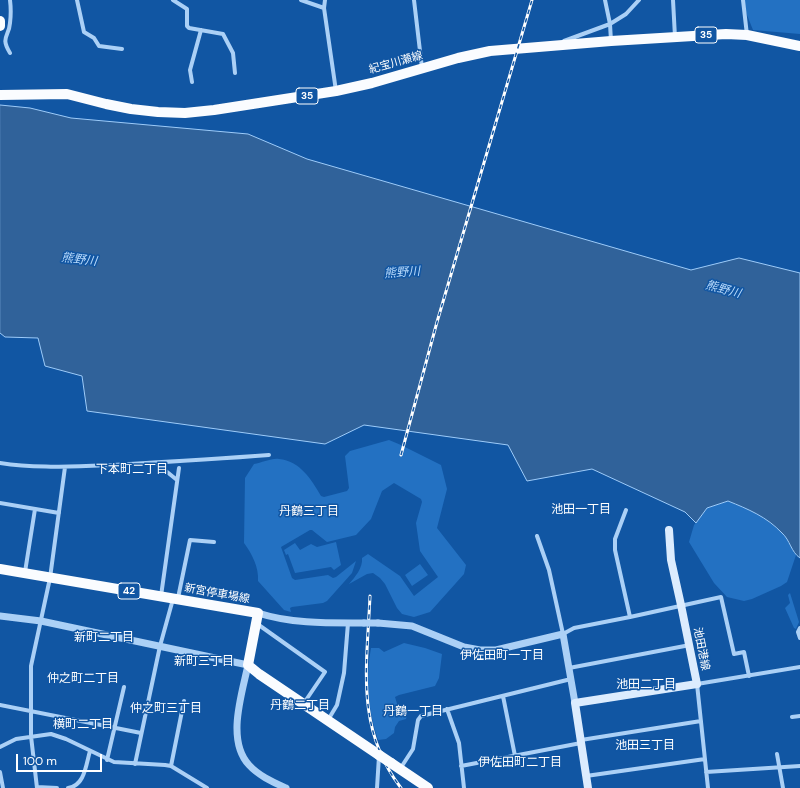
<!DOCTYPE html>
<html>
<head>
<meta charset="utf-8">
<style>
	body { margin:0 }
	#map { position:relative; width:800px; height:788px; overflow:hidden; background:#1156a3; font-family:"DM Sans",sans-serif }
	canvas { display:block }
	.scale { position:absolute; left:16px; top:754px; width:86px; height:18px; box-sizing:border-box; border:2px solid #fff; border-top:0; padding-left:5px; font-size:12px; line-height:14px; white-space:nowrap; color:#fff; -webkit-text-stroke:3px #1156a3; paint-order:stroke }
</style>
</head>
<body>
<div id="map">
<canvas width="800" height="788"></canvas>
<div class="scale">100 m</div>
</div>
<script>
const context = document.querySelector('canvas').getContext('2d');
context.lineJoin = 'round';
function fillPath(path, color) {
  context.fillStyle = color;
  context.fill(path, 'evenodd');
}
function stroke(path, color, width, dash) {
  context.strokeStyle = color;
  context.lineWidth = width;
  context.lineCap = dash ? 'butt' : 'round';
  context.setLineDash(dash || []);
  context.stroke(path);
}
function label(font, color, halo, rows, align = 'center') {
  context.font = font + ' "DM Sans","Noto Sans JP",sans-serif';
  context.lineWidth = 3;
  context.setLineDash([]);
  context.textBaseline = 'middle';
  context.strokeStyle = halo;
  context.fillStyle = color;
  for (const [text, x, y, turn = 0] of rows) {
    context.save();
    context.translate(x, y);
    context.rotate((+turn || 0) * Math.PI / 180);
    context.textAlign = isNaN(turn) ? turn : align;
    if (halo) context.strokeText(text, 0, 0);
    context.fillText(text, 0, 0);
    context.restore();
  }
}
fillPath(new Path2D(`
	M 741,0 L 800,0 L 800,34 L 753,30 Z
	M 389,440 L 401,445 L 441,465 L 447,489 L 437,528 L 466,565 L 464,574 L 430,612 L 414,617 L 402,614 L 397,608 L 385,584 L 380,578 L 373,573 L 367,574 L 349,584 C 355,577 363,568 362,558 L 368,554 L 400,576 L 414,596 L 438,577 L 420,551 L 416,523 L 422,502 L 421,499 L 394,483 L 382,491 L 371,519 L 356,535 L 327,542 L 312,530 L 310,530 L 281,547 L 292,578 L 295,580 L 328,575 L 333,578 L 336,577 L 356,561 L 352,573 L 327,601 L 323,603 L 292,607 L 290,608 L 291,612 L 284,610 L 258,581 C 259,567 252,554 244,543 L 245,478 L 254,464 C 262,463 271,458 279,459 C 300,461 311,479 321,496 L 324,497 L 347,491 L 349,488 L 345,456 L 350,451 Z
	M 728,501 L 756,512 L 783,533 L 796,555 L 787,582 L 781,586 L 752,599 L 744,601 L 727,597 L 714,583 L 689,542 L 694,525 L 707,508 Z
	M 336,542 L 341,565 L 334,570 L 331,567 L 295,573 L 288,554 L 286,555 L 284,550 L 295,543 L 300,550 L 311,544 L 317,547 Z
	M 420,564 L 428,575 L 412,586 L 405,575 Z
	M 790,593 L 799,622 L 796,629 L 794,628 L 785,608 L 790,603 L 788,595 Z
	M 404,643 L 425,648 L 442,654 L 439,678 L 435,686 L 399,695 L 395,697 L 399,710 L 407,715 L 406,719 L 399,721 L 395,727 L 394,733 L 386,739 L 378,740 C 368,711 365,678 371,648 L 379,648 L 384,652 Z`), '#2371c2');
const water = new Path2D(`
	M 0,105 L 30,108 L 71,118 L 248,134 L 307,159 L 691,270 L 739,258 L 800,273 L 800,558 C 791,552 790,540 782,533 C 767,517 748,509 728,501 L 707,508 L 696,523 L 685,512 L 592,469 L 527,481 L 508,445 L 364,425 L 325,444 L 87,411 L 82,376 L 45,366 L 38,338 L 5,337 L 0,333 Z`);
fillPath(water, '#30629a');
stroke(water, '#9dcbf9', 1);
stroke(new Path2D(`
	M 77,0 L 84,32 L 94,38 L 99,46 L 122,49
	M 173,0 L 187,9 L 187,26 L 189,28 L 223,34 L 233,53 L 235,73
	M 301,0 L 324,8 L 336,91
	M 414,0 L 422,68
	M 605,0 L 610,24 L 611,41
	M 673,0 L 675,37
	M 743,0 L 747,35
	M 324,8 L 325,0
	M 564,41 L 610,24 L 626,14 L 639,0
	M 10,53 C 0,37 9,37 10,23 C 11,15 11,8 10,0
	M 192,82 L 190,70 L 201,30
	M 0,463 C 37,469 75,466 113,465 C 165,462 217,459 269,455
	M 156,463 L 177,480
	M 0,503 L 59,513
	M 626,510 L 615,539 L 615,550 L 630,617
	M 537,536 L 549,570 L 563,634 L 574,628 L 630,617 L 721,597 L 734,654 L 744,652 L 749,676
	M 25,572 L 35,509
	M 161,596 L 179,468
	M 178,598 L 190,540 L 214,542
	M 256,623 L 325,672 L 304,703
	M 800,628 L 798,632 L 800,638
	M 569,668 L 690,645
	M 503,696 L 515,756
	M 0,705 L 141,733
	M 447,709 L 459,743 L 464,788
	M 792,717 L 800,716
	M 328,720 L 337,705 L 344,673 L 348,623
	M 581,740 L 701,721
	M 0,747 L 16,739 L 51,734 L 66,739 L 114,762 L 165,765 L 171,766 L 207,788
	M 777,754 L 783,788
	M 107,760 L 124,687
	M 135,764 L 160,646 L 173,599
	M 171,766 L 184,701
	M 461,766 L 581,743
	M 400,769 L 413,749 L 418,720 L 421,716 L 571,679
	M 0,772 L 3,788
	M 706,772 L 800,766
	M 586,776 L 705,759
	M 37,787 L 57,788
	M 37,788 L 31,736 L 31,666 L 50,578 L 65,467
	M 68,788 C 85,786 86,764 90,751
	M 377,788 L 379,756
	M 708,788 L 697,684 L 800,667`), '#abd0f6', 4);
stroke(new Path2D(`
	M 258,613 C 292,624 329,623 364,623
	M 0,616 L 41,621 L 248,665 C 242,694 226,740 249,765 C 259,776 273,782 286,788
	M 378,623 L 412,626 L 464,647 L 480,650 L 496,650 L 563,634 L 575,703`), '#abd0f6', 7);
stroke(new Path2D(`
	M 588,788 L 575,703 L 697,684 L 681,605 L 671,560 L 669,530`), '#dcecfe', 8);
stroke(new Path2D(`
	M 0,95 L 67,94 L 106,104 L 131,109 L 158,112 L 185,113 L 214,110 L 336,91 L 372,83 L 458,58 L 490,51 L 611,41 L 726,34 L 747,35 L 800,46
	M 0,569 L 258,613 L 248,665 L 259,674 L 379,755
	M 391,763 L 428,788`), '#fafcff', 10);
stroke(new Path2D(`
	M 0,21 L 0,26`), '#fcfeff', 10);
const rail = new Path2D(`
	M 401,455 L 437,322 L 532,0
	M 370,596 C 367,666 355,728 401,788`);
stroke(rail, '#fff', 3);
stroke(rail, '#1156a3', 1.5, [4.5]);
stroke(new Path2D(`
	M 364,623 L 378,623`), '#abd0f6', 7);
stroke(new Path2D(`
	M 379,755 L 391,763`), '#fafcff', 10);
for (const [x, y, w] of [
	[706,35,22],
	[307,96,22],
	[129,591,22]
]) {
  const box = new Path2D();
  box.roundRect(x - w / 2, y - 8, w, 16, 3);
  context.fillStyle = '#1156a3';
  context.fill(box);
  stroke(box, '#fff', 1);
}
label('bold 10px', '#fff', null, [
	["35",706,35],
	["35",307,96],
	["42",129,591]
]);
label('11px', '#fff', '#1156a3', [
	["紀宝川瀬線",396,63,-16],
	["新宮停車場線",217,594,10],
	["池田港線",701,649,79]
]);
label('italic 12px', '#b8dafc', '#1156a3', [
	["熊野川",79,260,7],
	["熊野川",402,273,-4],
	["熊野川",723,290,15]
]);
label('12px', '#fff', '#1156a3', [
	["下本町二丁目",132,470],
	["池田一丁目",581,510],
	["丹鶴三丁目",309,512],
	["新町二丁目",104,638],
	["伊佐田町一丁目",502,656],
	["新町三丁目",204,662],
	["仲之町二丁目",83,679],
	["池田二丁目",646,685],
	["丹鶴二丁目",300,706],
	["仲之町三丁目",166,709],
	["丹鶴一丁目",413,712],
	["横町二丁目",83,725],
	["池田三丁目",645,746],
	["伊佐田町二丁目",520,763]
]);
</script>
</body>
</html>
